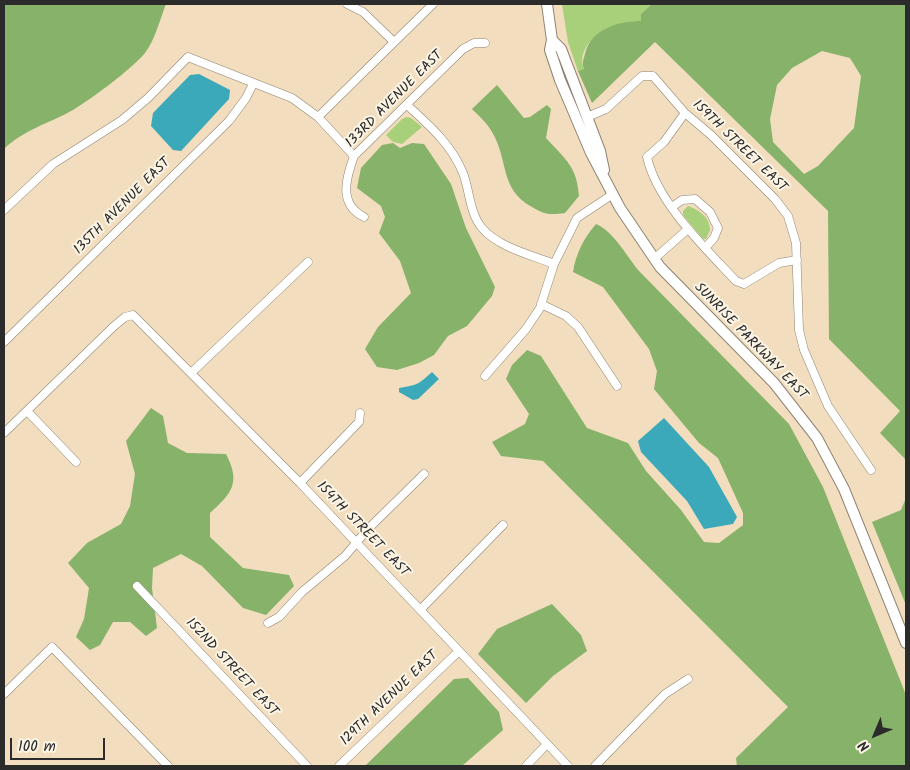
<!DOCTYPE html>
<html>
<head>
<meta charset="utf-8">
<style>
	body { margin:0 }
	#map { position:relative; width:910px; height:770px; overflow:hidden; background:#f2ddbe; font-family:Kalam,sans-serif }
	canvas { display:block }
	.frame { position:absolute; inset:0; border:5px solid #2b2b2b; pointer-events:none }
	.north { position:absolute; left:850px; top:710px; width:50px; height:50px; -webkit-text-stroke:4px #fcf5e5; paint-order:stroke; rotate:225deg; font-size:14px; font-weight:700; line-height:20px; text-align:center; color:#2b2b2b }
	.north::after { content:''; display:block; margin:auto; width:18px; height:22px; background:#2b2b2b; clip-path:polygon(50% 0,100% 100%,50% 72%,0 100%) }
	.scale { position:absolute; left:10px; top:738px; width:95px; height:22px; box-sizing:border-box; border:2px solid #2b2b2b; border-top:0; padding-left:6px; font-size:15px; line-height:18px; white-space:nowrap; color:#2b2b2b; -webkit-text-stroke:4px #fcf5e5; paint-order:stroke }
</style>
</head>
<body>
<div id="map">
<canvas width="910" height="770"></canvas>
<div class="frame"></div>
<div class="north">N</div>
<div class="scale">100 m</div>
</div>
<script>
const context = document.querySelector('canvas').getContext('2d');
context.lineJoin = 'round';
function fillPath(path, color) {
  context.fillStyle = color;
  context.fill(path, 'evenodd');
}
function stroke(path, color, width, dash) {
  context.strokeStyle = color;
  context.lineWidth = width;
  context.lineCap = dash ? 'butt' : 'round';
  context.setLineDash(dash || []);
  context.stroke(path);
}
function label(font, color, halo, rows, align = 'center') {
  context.font = font + ' Kalam,sans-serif';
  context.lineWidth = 4;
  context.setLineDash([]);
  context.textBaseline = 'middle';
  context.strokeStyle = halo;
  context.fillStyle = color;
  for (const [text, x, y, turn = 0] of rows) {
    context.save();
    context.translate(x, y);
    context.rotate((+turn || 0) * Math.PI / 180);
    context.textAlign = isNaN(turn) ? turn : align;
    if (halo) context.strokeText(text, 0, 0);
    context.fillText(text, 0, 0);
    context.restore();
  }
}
fillPath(new Path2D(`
	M 562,4 L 652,4 L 641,14 L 641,21 C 617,21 574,39 584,69 L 578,71 L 568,42 Z
	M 407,117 L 411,118 L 422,127 L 402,144 L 393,142 L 386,135 L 402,119 Z
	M 688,206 C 699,210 710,217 710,230 L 706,239 L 703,239 L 683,215 L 683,211 Z`), '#a8cf79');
fillPath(new Path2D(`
	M 4,4 L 166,4 C 160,19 155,40 145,53 C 132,69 91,99 73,110 C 50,123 23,130 4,149 Z
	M 652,4 L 906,4 L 906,460 L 880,433 L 900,411 L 829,339 L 828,211 L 655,42 L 592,103 L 578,71 L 584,69 C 582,63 583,61 585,54 C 590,30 618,21 641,21 L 641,14 ZM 822,51 L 850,58 L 861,76 L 854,128 L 818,166 L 804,174 L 773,142 L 770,119 L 777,85 L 792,68 Z
	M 497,85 L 524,118 L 530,117 L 547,105 L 551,109 L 546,138 C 565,159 577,166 579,196 L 565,213 C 550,215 545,215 532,207 C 499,189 509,160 492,132 C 487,123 479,116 472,109 Z
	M 393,143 L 400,148 L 412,143 L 424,144 L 451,184 L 466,228 L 495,287 L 492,296 L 467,326 L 448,336 L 434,355 L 419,363 L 397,370 L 377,367 L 365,349 L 378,327 L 411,293 L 400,261 L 379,233 L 385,217 L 381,206 L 357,188 L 361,168 L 382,145 Z
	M 596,224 C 616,233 626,257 641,273 L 789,424 L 823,487 L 906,695 L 906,766 L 737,766 L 736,758 L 788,707 L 543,461 L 501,456 L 492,442 L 525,424 L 529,414 L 506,379 L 512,365 L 527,350 L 541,356 L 587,428 L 628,443 L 646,471 L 681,510 L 704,542 L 719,543 L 743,525 L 743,513 L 718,458 L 699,443 L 654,389 L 657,371 L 649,349 L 603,287 L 573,272 C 576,253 584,238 596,224 Z
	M 151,408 L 163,416 L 168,443 L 187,453 L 226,454 C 241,483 232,493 210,513 L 210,537 L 243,568 L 289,575 L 294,586 L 266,615 L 243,608 L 202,566 L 181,554 L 153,568 L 152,588 L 157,628 L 146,636 L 130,622 L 113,622 L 100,645 L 90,650 L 76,637 L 84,619 L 89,588 L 68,563 L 87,543 L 121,524 L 130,506 L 135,474 L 126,441 Z
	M 906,498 L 906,605 L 872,522 L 901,510 Z
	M 552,604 L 581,635 L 587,651 L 553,676 L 526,703 L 478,654 L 497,629 Z
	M 468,678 L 499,712 L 503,730 L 462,766 L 365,766 L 454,679 Z`), '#86b269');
fillPath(new Path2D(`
	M 199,74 L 230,90 L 229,99 L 181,151 L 173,150 L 151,126 L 153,113 L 190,75 Z
	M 432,372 L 439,379 L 418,399 L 413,400 L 399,392 L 399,388 C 417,385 418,385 432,372 Z
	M 664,418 L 709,467 L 737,517 L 733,524 L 704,529 L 687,501 L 641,452 L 638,441 Z`), '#3ba9ba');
const street = new Path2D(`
	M 347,4 L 363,12 L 394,42
	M 407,105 C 430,126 451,144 463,173 C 470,191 469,212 482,228 C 498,247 531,255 554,264
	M 685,113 L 664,142 L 647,157 C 657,202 705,248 736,281 L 744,284 L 779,263 L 797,260
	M 318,117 L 433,4
	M 587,117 L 606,109 L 642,76 L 653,76 L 685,113 L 711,135 L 775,199 L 788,216 L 796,243 L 799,330 L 804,350 L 828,406 L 871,470
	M 672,207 L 682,200 L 695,199 L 710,212 L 718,228 L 714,238 L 705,248
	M 4,210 L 53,164 L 122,120 L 148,98 L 188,57 L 292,98 L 318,117 L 354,156
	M 364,217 C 338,204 346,178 354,156 L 463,49 L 474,43 L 485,43
	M 654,259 L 688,229
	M 541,304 L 566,316 L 578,327 L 617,386
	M 4,342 L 229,121 L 246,98 L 253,84
	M 191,373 L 308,262
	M 485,376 L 526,329 L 540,308 L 554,264 L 577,218 L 613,194
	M 27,411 L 76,462
	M 4,433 L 113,327 L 125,317 L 133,315 L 300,483 L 568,766
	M 300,483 L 359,422 L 360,413
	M 137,586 L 307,766
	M 421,609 L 503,525
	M 268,623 L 279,617 L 302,592 L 345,556 L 367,530 L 424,474
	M 4,694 L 52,647 L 168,766
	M 339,766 L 459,651
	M 526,766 L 547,744
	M 595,766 L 665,694 L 688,679`);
const secondary = new Path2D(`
	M 547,4 L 552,40 L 550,50 L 560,80 L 591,153 L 620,208 L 660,267 L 774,383 L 817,438 L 844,489 L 906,643
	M 552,40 L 561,49 L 600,151 L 604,170`);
stroke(street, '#8e8474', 9);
stroke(secondary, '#8e8474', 12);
stroke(street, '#fff', 8);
stroke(secondary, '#fff', 10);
label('14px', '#2b2b2b', '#fcf5e5', [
	["133RD AVENUE EAST",395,100,-45],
	["159TH STREET EAST",739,147,44],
	["135TH AVENUE EAST",123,207,-45],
	["SUNRISE PARKWAY EAST",750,342,46],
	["154TH STREET EAST",362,530,46],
	["152ND STREET EAST",231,668,47],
	["129TH AVENUE EAST",390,699,-44]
]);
</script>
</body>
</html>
